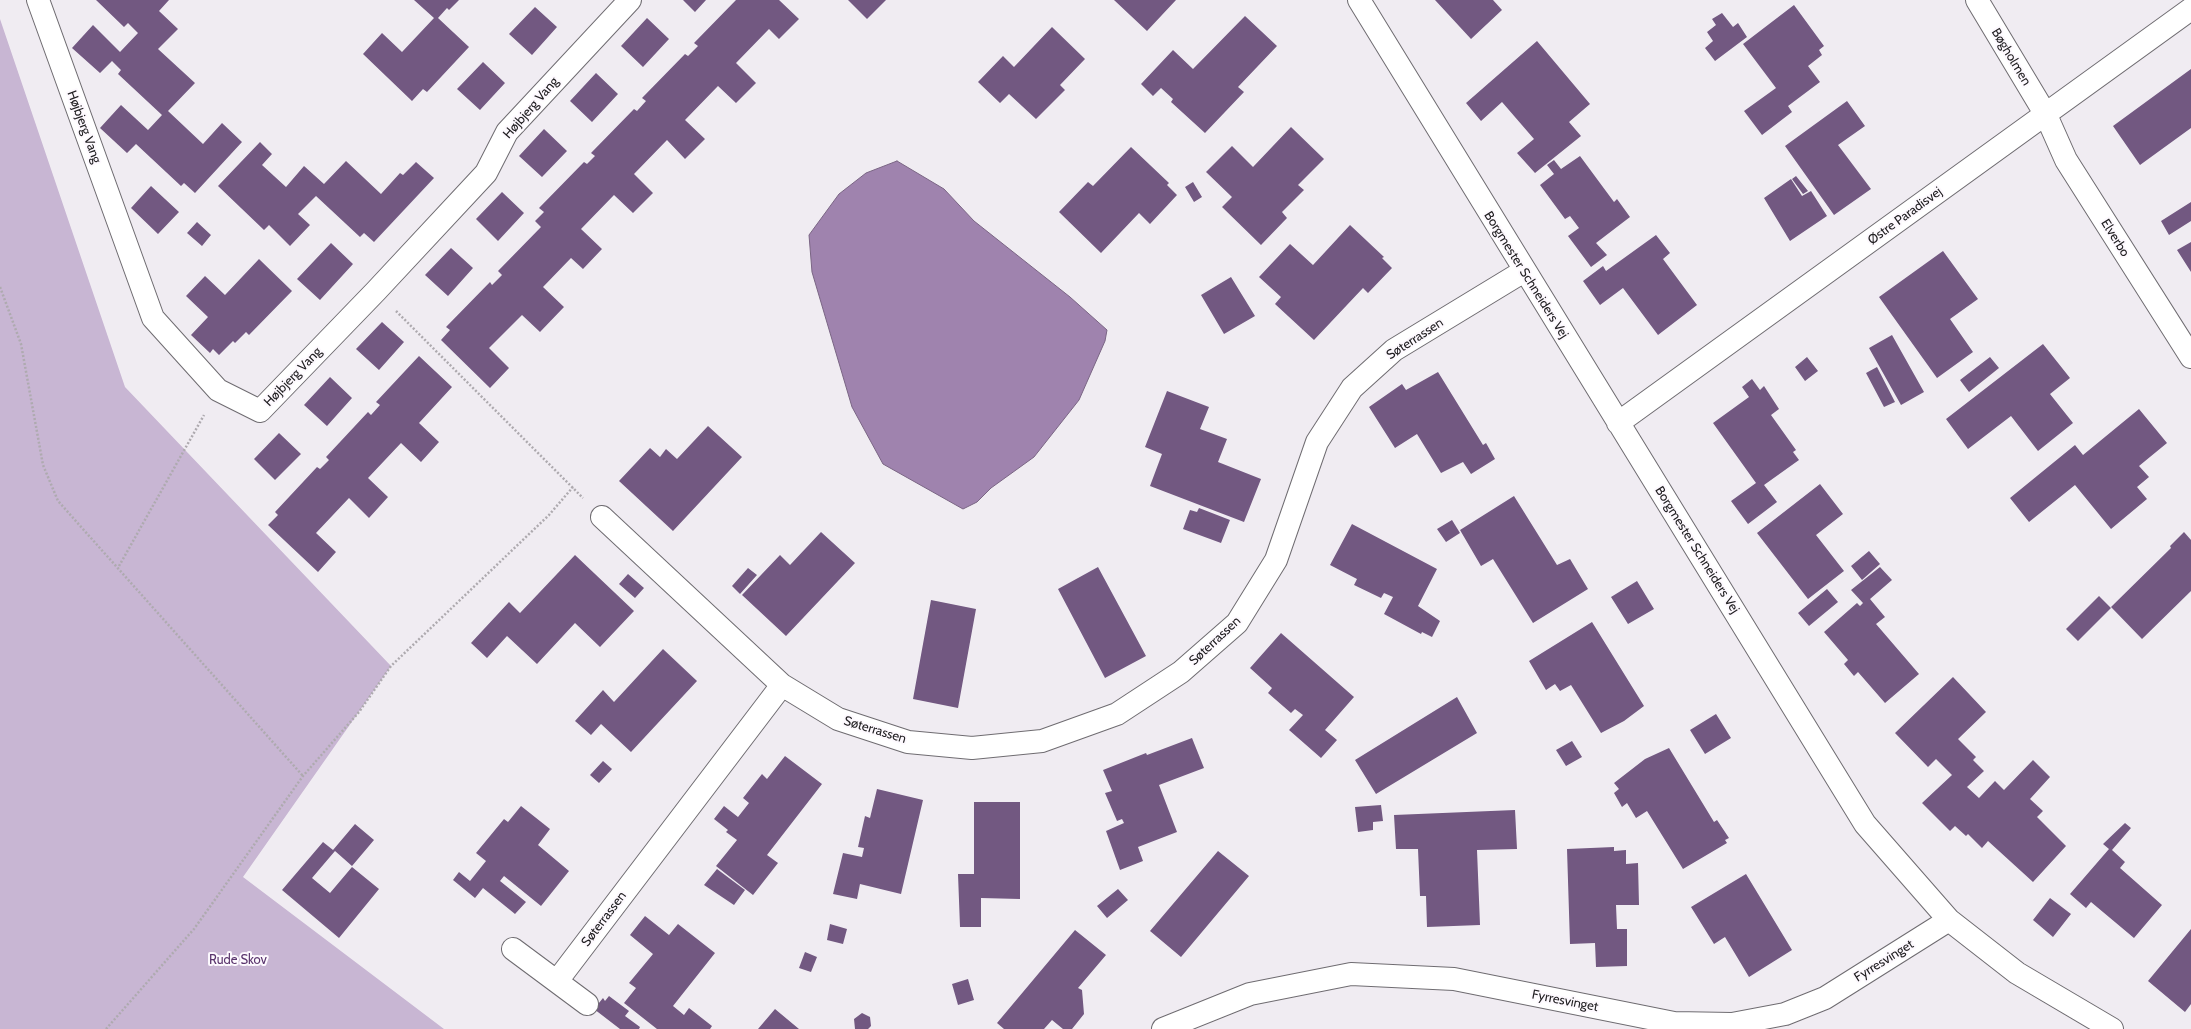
<!DOCTYPE html>
<html>
<head>
<meta charset="utf-8">
<style>
	body { margin:0 }
	canvas { display:block; background:#f0ecf2 }
</style>
</head>
<body>
<canvas width="2191" height="1029"></canvas>
<script>
const c = document.querySelector('canvas').getContext('2d');
c.lineJoin = 'round';
function paint(path, color) {
  c.fillStyle = color;
  c.fill(path, 'evenodd');
}
function shape(rows) {
  const path = new Path2D();
  for (const r of rows) {
    path.moveTo(r[0], r[1]);
    for (let i = 2; i < r.length; i += 2) path.lineTo(r[i], r[i + 1]);
  }
  return path;
}
function trace(path, color, width, dash) {
  c.strokeStyle = color;
  c.lineWidth = width;
  c.lineCap = dash ? 'butt' : 'round';
  c.setLineDash(dash || []);
  c.stroke(path);
}
function drawText(font, color, halo, rows, align = 'center') {
  c.font = font + ' Cabin,sans-serif';
  c.lineWidth = 4;
  c.setLineDash([]);
  c.textBaseline = 'middle';
  c.strokeStyle = halo;
  c.fillStyle = color;
  for (const [text, x, y, turn = 0] of rows) {
    c.save();
    c.translate(x, y);
    c.rotate((+turn || 0) * Math.PI / 180);
    c.textAlign = isNaN(turn) ? turn : align;
    if (halo) c.strokeText(text, 0, 0);
    c.fillText(text, 0, 0);
    c.restore();
  }
}
paint(shape([
	[0,19,125,387,391,666,243,877,444,1029,0,1029]
]), '#c8b6d3');
const water = shape([
	[897,161,944,189,974,221,1070,297,1107,330,1105,341,1079,400,1034,457,991,488,977,502,963,509,883,464,852,407,812,272,809,235,839,194,866,173,897,161]
]);
paint(water, '#9f83ae');
trace(water, '#7a6584', 1);
paint(shape([
	[96,0,169,0,159,11,178,29,158,49,195,83,168,111,203,144,222,123,242,142,195,193,184,183,181,186,136,144,127,153,100,128,121,105,148,130,162,115,118,74,121,70,112,61,100,73,72,48,93,25,120,52,138,33,128,23,124,27],
	[414,0,459,0,449,10,447,8,438,18,469,47,427,92,423,89,412,101,363,54,382,33,402,52,434,18],
	[683,0,706,0,695,12],
	[736,0,779,0,799,19,779,39,769,29,736,63,756,83,736,103,718,86,685,120,705,139,685,159,667,140,634,174,653,193,633,213,614,195,581,229,602,249,583,269,571,258,543,287,564,307,540,332,522,315,489,348,509,368,490,388,441,340,450,330,446,327,490,282,492,285,502,275,498,271,541,227,535,221,544,212,539,208,584,162,587,164,595,156,591,153,634,109,637,111,646,101,642,98,685,54,688,56,698,46,694,43],
	[848,0,886,0,867,19],
	[1114,0,1176,0,1147,31],
	[1435,0,1493,0,1502,10,1471,39],
	[1794,5,1824,46,1819,50,1822,55,1808,66,1820,82,1788,106,1792,112,1762,135,1744,111,1776,88,1743,44],
	[535,7,557,27,532,55,509,34],
	[1722,13,1733,27,1738,23,1747,37,1715,61,1705,48,1713,41,1707,32,1716,25,1712,19],
	[1245,16,1277,46,1238,87,1244,92,1205,133,1171,102,1173,99,1161,88,1153,96,1141,84,1173,50,1193,69],
	[647,18,669,39,643,67,621,46],
	[1052,27,1085,59,1060,85,1065,90,1036,119,1009,94,1000,103,978,82,1003,56,1014,67],
	[1537,41,1590,104,1569,122,1581,136,1535,173,1517,153,1534,139,1502,102,1481,121,1466,103],
	[483,62,505,83,480,110,457,89],
	[2191,69,2191,128,2140,165,2113,126],
	[596,73,618,94,592,122,570,101],
	[1847,101,1865,126,1838,145,1871,189,1834,215,1785,146],
	[1291,127,1324,159,1298,185,1304,190,1282,212,1287,218,1261,245,1222,207,1232,197,1206,172,1232,146,1253,167],
	[544,129,567,151,542,177,519,156],
	[260,142,272,154,262,165,286,187,304,166,324,184,346,161,381,194,400,173,403,175,416,162,434,178,374,242,364,233,360,237,316,196,298,214,310,225,290,246,269,225,264,230,218,186],
	[1131,147,1169,183,1167,185,1177,195,1150,224,1139,213,1101,253,1059,212,1088,182,1093,186],
	[1580,156,1614,202,1617,199,1630,217,1596,243,1607,255,1591,267,1568,236,1579,228,1570,216,1565,219,1540,185,1554,174,1547,165,1554,160,1561,169],
	[1796,176,1808,191,1803,194,1792,179],
	[1791,179,1802,196,1811,191,1827,216,1790,241,1764,198],
	[1193,182,1202,197,1194,202,1185,187],
	[151,186,179,212,158,234,131,208],
	[502,192,524,213,498,241,476,219],
	[2191,202,2191,221,2169,235,2161,221],
	[197,222,211,235,202,246,187,233],
	[1350,225,1384,257,1382,258,1392,268,1368,293,1363,288,1314,340,1275,304,1281,297,1259,277,1290,244,1313,265],
	[1656,235,1670,253,1663,259,1697,305,1658,335,1623,288,1600,305,1583,281,1603,266,1606,271],
	[2191,242,2191,272,2177,250],
	[331,243,353,264,320,300,297,279],
	[451,248,473,268,448,296,425,275],
	[1943,251,1978,299,1950,319,1973,352,1937,378,1879,297],
	[259,259,292,291,249,335,246,332,235,343,233,341,219,355,213,349,210,353,191,335,208,317,186,296,205,276,225,295],
	[1231,277,1255,316,1224,334,1201,295],
	[382,322,404,342,379,370,356,349],
	[1892,335,1924,392,1901,405,1869,348],
	[2043,344,2070,378,2050,394,2073,423,2038,451,2011,416,1968,449,1946,419],
	[419,356,452,387,419,423,439,442,421,462,401,443,368,478,388,497,369,518,349,498,316,533,336,552,318,572,268,525,278,515,275,512,317,467,320,469,329,460,326,457,368,412,371,415,380,405,376,402],
	[1807,357,1818,371,1805,381,1795,367],
	[1990,357,1999,368,1969,392,1960,380],
	[1877,367,1895,402,1884,407,1866,373],
	[1438,372,1483,445,1486,443,1495,459,1471,474,1463,462,1441,473,1417,434,1395,448,1369,407,1402,384,1406,390],
	[330,377,352,398,327,426,304,405],
	[1752,379,1760,390,1764,386,1779,409,1771,415,1796,450,1793,452,1799,460,1764,485,1777,502,1748,524,1731,501,1756,483,1713,423,1749,397,1742,387],
	[1167,391,1209,407,1200,429,1227,439,1218,462,1261,479,1244,522,1150,486,1162,454,1145,447],
	[2139,409,2167,443,2139,466,2149,477,2137,487,2147,499,2111,529,2075,485,2029,522,2010,498,2075,445,2083,455],
	[708,426,742,457,673,531,619,481,650,448,660,457,666,449,677,459],
	[279,433,301,454,275,480,254,459],
	[1820,484,1843,514,1816,535,1844,571,1808,599,1757,533],
	[1514,496,1557,565,1570,559,1588,589,1533,623,1493,559,1481,566,1460,530],
	[1199,508,1230,520,1221,543,1183,529,1190,510,1197,512],
	[1452,520,1460,533,1446,542,1437,529],
	[1352,524,1437,569,1418,606,1440,621,1432,637,1422,632,1421,634,1384,614,1393,597,1384,593,1381,598,1354,585,1357,579,1330,565],
	[821,532,855,563,786,636,742,595,780,555,790,565],
	[2184,532,2191,540,2191,591,2142,639,2111,607,2171,548,2170,546],
	[1869,551,1880,564,1862,580,1851,566],
	[575,555,634,611,600,647,575,623,537,664,507,636,487,658,471,643,509,602,520,613],
	[1098,567,1146,656,1105,678,1058,589],
	[1880,567,1892,580,1870,599,1885,617,1876,624,1919,674,1885,703,1858,672,1854,676,1844,664,1848,660,1824,632,1857,603,1860,606,1863,603,1851,590],
	[748,568,757,575,740,594,732,586],
	[628,574,644,588,635,598,619,584],
	[1637,581,1654,609,1628,624,1611,597],
	[1827,589,1838,602,1809,626,1798,613],
	[2099,596,2111,608,2078,641,2066,629],
	[931,600,976,609,958,708,913,699],
	[1592,622,1644,706,1624,721,1601,733,1571,685,1560,691,1555,684,1546,690,1529,661],
	[1281,633,1354,697,1325,730,1337,740,1321,758,1289,730,1303,715,1295,709,1291,713,1268,693,1272,688,1250,668],
	[663,649,697,681,631,752,601,724,591,735,575,721,603,690,614,702],
	[1953,677,1986,712,1958,739,1976,757,1973,760,1984,771,1967,787,1979,798,1995,781,2004,790,2033,760,2050,777,2030,799,2043,811,2037,817,2066,846,2033,882,1988,841,1982,848,1968,834,1966,836,1955,826,1950,831,1922,803,1952,775,1936,759,1928,767,1895,733],
	[1457,697,1477,733,1376,794,1355,760],
	[1716,714,1731,738,1705,754,1690,730],
	[1192,738,1204,768,1159,785,1177,832,1138,847,1143,861,1120,870,1106,831,1124,823,1122,819,1117,821,1105,793,1112,791,1103,770,1146,753,1147,755],
	[1572,741,1582,757,1566,766,1556,750],
	[1669,748,1714,822,1717,820,1729,838,1725,840,1727,843,1683,869,1647,811,1636,818,1627,803,1622,807,1614,793,1619,789,1614,783,1645,759],
	[785,756,822,784,767,855,778,863,753,895,716,866,737,840,726,832,728,830,714,819,724,806,738,817,749,803,743,798,762,774,767,779],
	[603,761,612,769,599,783,590,775],
	[877,789,923,800,901,894,860,884,857,899,833,894,843,853,862,857,864,848,858,847,865,816,870,818],
	[974,802,1020,802,1020,899,981,898,981,927,960,927,958,874,974,874],
	[1381,805,1383,821,1373,822,1373,830,1358,832,1355,807],
	[521,806,550,829,538,845,569,871,541,906,504,876,500,881,526,902,515,914,483,888,475,898,453,880,459,872,470,881,486,861,476,853,504,819,508,822],
	[1515,810,1517,849,1477,850,1480,925,1427,927,1426,896,1420,896,1418,849,1396,849,1394,815],
	[2125,823,2131,828,2112,850,2125,862,2120,868,2162,905,2134,938,2091,902,2086,908,2070,894,2109,849,2103,844],
	[355,824,374,840,352,866,335,851,312,878,330,893,352,867,379,889,339,938,282,890,323,842,333,850],
	[1614,847,1614,851,1626,850,1626,864,1638,863,1639,905,1616,905,1617,929,1627,929,1627,966,1596,967,1595,943,1570,944,1567,849],
	[1218,851,1249,876,1181,957,1150,931],
	[717,869,745,890,734,905,704,885],
	[1746,874,1792,950,1749,977,1725,937,1714,944,1691,907],
	[1118,889,1128,900,1107,918,1097,906],
	[2050,898,2071,914,2053,937,2033,920],
	[645,916,669,935,678,924,715,953,673,1006,684,1015,689,1008,712,1026,710,1029,657,1029,624,1003,636,988,629,983,653,954,630,935],
	[830,924,847,929,843,944,827,940],
	[2191,929,2191,1004,2185,1012,2148,981],
	[1075,930,1106,955,1078,988,1082,990,1084,1014,1072,1029,1063,1029,1052,1020,1044,1029,1004,1029,997,1023],
	[805,952,817,957,811,972,799,968],
	[968,979,974,1000,958,1005,952,984],
	[609,996,629,1011,625,1016,640,1027,639,1029,620,1029,594,1009,603,998,605,1001],
	[775,1009,799,1029,758,1029],
	[862,1013,870,1017,871,1026,868,1029,855,1029,854,1019]
]), '#725881');
const minor = shape([
	[38,0,153,318,218,390,260,411,376,291,486,173,507,132,630,0],
	[1359,0,1865,824,1949,920,2017,973,2112,1029],
	[1977,0,2046,115,2066,160,2191,357],
	[1618,423,2191,9],
	[602,517,782,685,838,719,908,742,972,748,1042,741,1117,714,1181,672,1237,623,1276,560,1317,442,1352,388,1394,350,1524,271],
	[513,949,587,1004],
	[557,981,782,685],
	[1163,1029,1250,994,1351,974,1454,979,1674,1023,1732,1024,1785,1014,1825,998,1949,920]
]);
trace(minor, '#6f6c71', 24);
trace(shape([
	[0,287,21,344,43,465,58,501,303,776],
	[396,311,583,498],
	[119,566,204,415],
	[106,1029,194,929,303,776,359,712,391,666,549,515,573,487]
]), '#aeaaaf', 2.5, [2, 2]);
trace(minor, '#fff', 22);
drawText('13px', '#222023', '#fdf9fe', [
	["Bøgholmen",2011,57,59],
	["Højbjerg Vang",531,108,-49],
	["Højbjerg Vang",84,127,70],
	["Østre Paradisvej",1905,216,-36],
	["Elverbo",2115,238,58],
	["Borgmester Schneiders Vej",1526,275,58],
	["Søterrassen",1415,339,-33],
	["Højbjerg Vang",293,377,-46],
	["Borgmester Schneiders Vej",1697,550,58],
	["Søterrassen",1215,641,-43],
	["Søterrassen",875,730,17],
	["Søterrassen",604,919,-53],
	["Fyrresvinget",1884,961,-32],
	["Fyrresvinget",1565,1001,11]
]);
drawText('13px', '#5a356d', '#fdf9fe', [
	["Rude Skov",238,960]
]);
</script>
</body>
</html>
